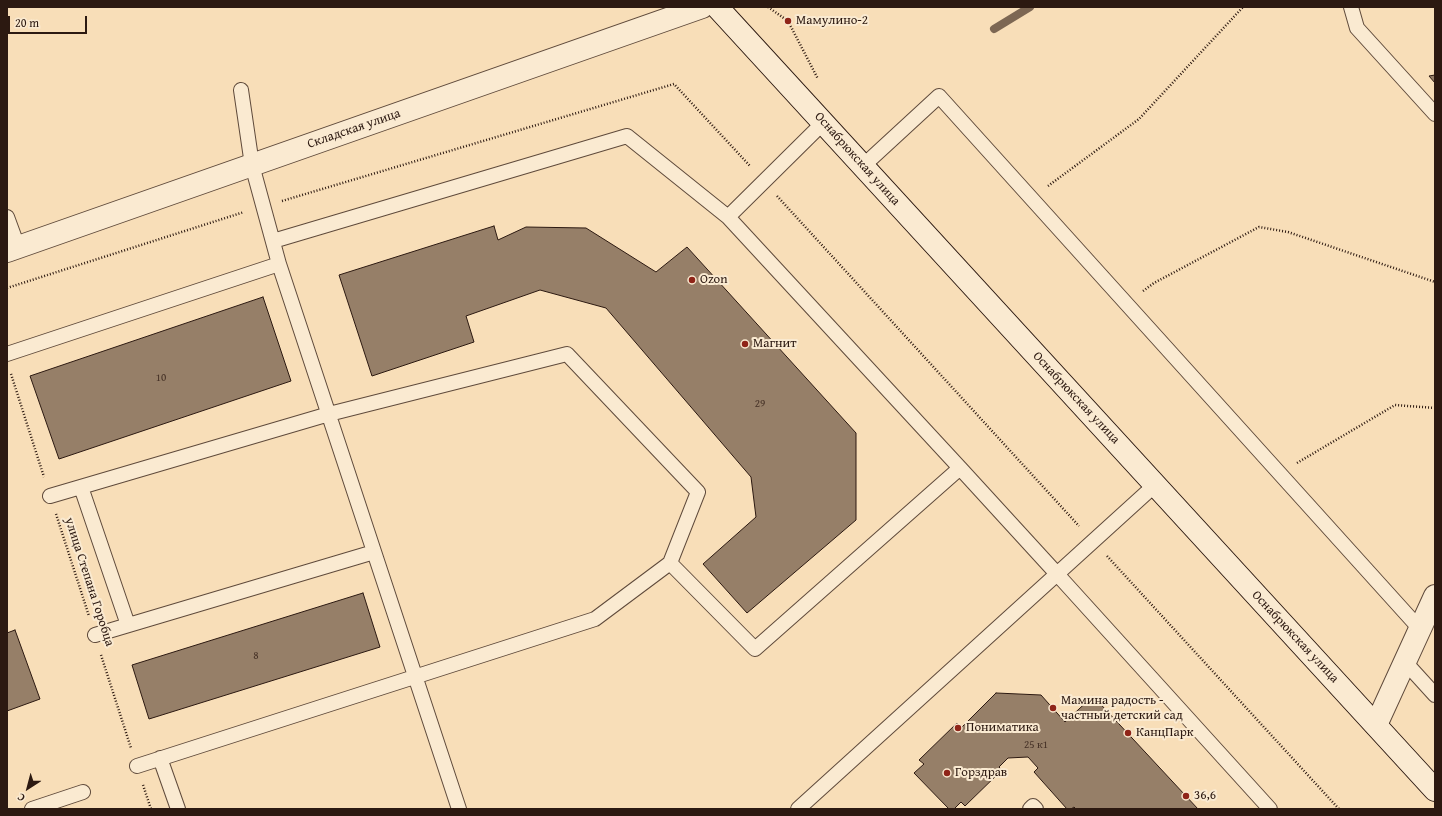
<!DOCTYPE html>
<html>
<head>
<meta charset="utf-8">
<style>
	body { margin:0 }
	#map { position:relative; width:1442px; height:816px; overflow:hidden; background:#f8deb8; font-family:"Gentium Book Plus",serif }
	canvas { display:block }
	.frame { position:absolute; inset:0; border:8px solid #2c1911; pointer-events:none }
	.north { position:absolute; left:8px; top:768px; width:40px; height:40px; -webkit-text-stroke:3px #faead1; paint-order:stroke; rotate:216deg; font-size:11px; font-weight:700; line-height:16px; text-align:center; color:#2c1911 }
	.north::after { content:''; display:block; margin:auto; width:14px; height:18px; background:#2c1911; clip-path:polygon(50% 0,100% 100%,50% 72%,0 100%) }
	.scale { position:absolute; left:8px; top:16px; width:79px; height:18px; box-sizing:border-box; border:2px solid #2c1911; border-top:0; padding-left:5px; font-size:12px; line-height:14px; white-space:nowrap; color:#2c1911; -webkit-text-stroke:3px #faead1; paint-order:stroke }
</style>
</head>
<body>
<div id="map">
<canvas width="1442" height="816"></canvas>
<div class="frame"></div>
<div class="north">С</div>
<div class="scale">20 m</div>
</div>
<script>
const c = document.querySelector('canvas').getContext('2d');
c.lineJoin = 'round';
function shape(rows) {
  const path = new Path2D();
  for (const r of rows) {
    path.moveTo(r[0], r[1]);
    for (let i = 2; i < r.length; i += 2) path.lineTo(r[i], r[i + 1]);
  }
  return path;
}
function trace(path, color, width, dash) {
  c.strokeStyle = color;
  c.lineWidth = width;
  c.lineCap = dash ? 'butt' : 'round';
  c.setLineDash(dash || []);
  c.stroke(path);
}
function paint(path, color) {
  c.fillStyle = color;
  c.fill(path, 'evenodd');
}
function drawText(font, color, halo, rows, align = 'center') {
  c.font = font + ' "Gentium Book Plus",serif';
  c.lineWidth = 4;
  c.setLineDash([]);
  c.textBaseline = 'middle';
  c.strokeStyle = halo;
  c.fillStyle = color;
  for (const [text, x, y, turn = 0] of rows) {
    c.save();
    c.translate(x, y);
    c.rotate((+turn || 0) * Math.PI / 180);
    c.textAlign = isNaN(turn) ? turn : align;
    if (halo) c.strokeText(text, 0, 0);
    c.fillText(text, 0, 0);
    c.restore();
  }
}
trace(shape([
	[994,29,1030,7]
]), '#7d6753', 8);
const building = shape([
	[1435,75,1435,83,1429,76,1435,75],
	[494,226,498,240,526,227,586,228,656,272,687,247,856,433,856,520,747,613,703,564,756,517,751,477,606,308,540,290,466,316,474,342,372,376,339,275,494,226],
	[263,297,291,381,59,459,30,376,263,297],
	[363,593,380,647,149,719,132,665,363,593],
	[15,630,40,699,7,711,7,633,15,630],
	[996,693,1041,695,1065,722,1093,696,1198,809,1076,809,1074,807,1071,809,1067,809,1034,772,1038,768,1028,757,1008,758,999,767,1002,770,965,806,961,802,954,809,949,809,914,773,924,764,919,760,957,723,961,728,996,693]
]);
paint(building, '#967f68');
trace(building, '#2c1911', 1);
const lane = shape([
	[1351,7,1357,28,1435,114],
	[241,90,252,165,279,264,459,809],
	[863,166,939,96,1420,629],
	[7,217,18,247],
	[273,241,627,136,728,217],
	[7,354,279,264],
	[960,468,1057,574,1155,485],
	[81,487,128,625],
	[50,496,329,414,567,354,698,492,670,563],
	[95,635,374,552],
	[1405,662,1435,695],
	[160,758,178,809],
	[137,766,595,619,670,563,755,649,960,468,728,217,824,122],
	[32,809,83,792],
	[798,809,1057,574,1270,809],
	[1030,809,1033,806,1036,809]
]);
const street = shape([
	[7,251,702,7],
	[1376,725,1435,596]
]);
const secondary = shape([
	[717,7,1435,790]
]);
trace(lane, '#5f4a3b', 16);
trace(street, '#5f4a3b', 24);
trace(secondary, '#2c1911', 24);
trace(shape([
	[768,7,788,21,818,79],
	[1048,186,1139,119,1243,7],
	[777,196,1079,526],
	[282,201,674,84,750,166],
	[7,288,244,212],
	[1143,291,1154,283,1259,227,1288,232,1435,282],
	[11,374,44,477],
	[1297,463,1395,405,1435,408],
	[56,514,89,616],
	[1107,556,1339,809],
	[101,655,131,748],
	[143,785,151,809]
]), '#2c1911', 2.5, [1, 2]);
trace(lane, '#faead1', 14);
trace(street, '#faead1', 22);
trace(secondary, '#faead1', 22);
for (const [x, y, r, color] of [
	[788,21,4,"#8f2418"],
	[692,280,4,"#8f2418"],
	[745,344,4,"#8f2418"],
	[1053,708,4,"#8f2418"],
	[958,728,4,"#8f2418"],
	[1128,733,4,"#8f2418"],
	[947,773,4,"#8f2418"],
	[1186,796,4,"#8f2418"]
]) {
  const dot = new Path2D();
  dot.arc(x, y, r, 0, 2 * Math.PI);
  c.fillStyle = color;
  c.fill(dot);
  trace(dot, '#faead1', 1.5);
}
drawText('11px', '#463227', null, [
	["10",161,378],
	["29",760,404],
	["8",256,656],
	["25 к1",1036,745]
]);
drawText('13px', '#2c1911', '#faead1', [
	["Мамулино-2",796,21],
	["Ozon",700,280],
	["Магнит",753,344],
	["Мамина радость -",1061,701],
	["частный детский сад",1061,716],
	["Пониматика",966,728],
	["КанцПарк",1136,733],
	["Горздрав",955,773],
	["36,6",1194,796]
], 'left');
drawText('13px', '#2c1911', '#faead1', [
	["Складская улица",354,129,-19],
	["Оснабрюкская улица",857,159,48],
	["Оснабрюкская улица",1076,398,47],
	["улица Степана Горобца",89,582,72],
	["Оснабрюкская улица",1295,637,47]
]);
</script>
</body>
</html>
